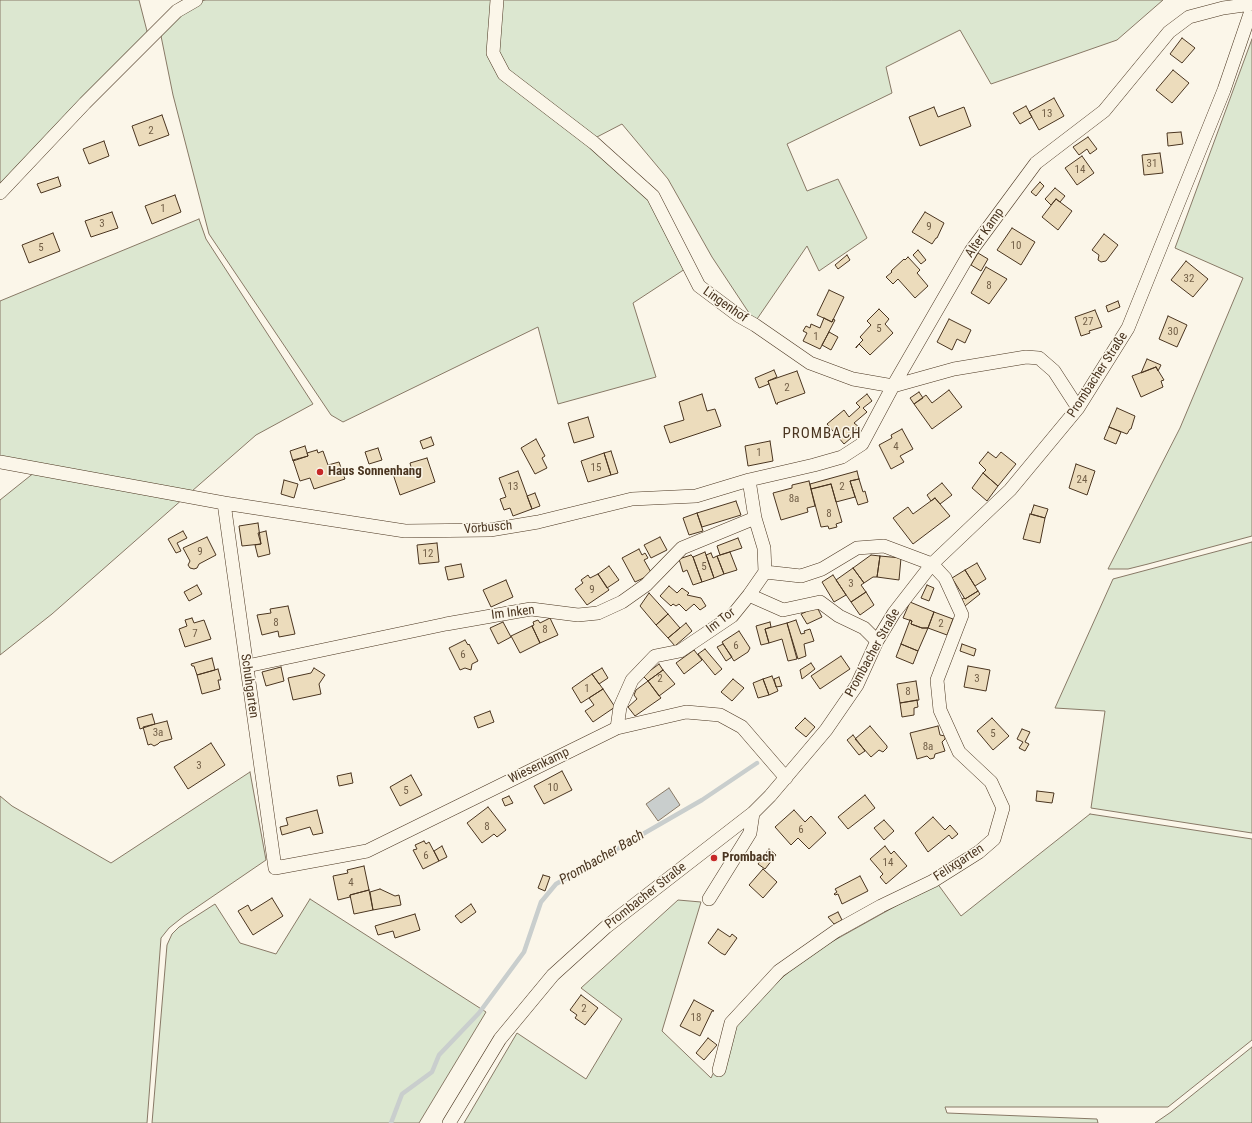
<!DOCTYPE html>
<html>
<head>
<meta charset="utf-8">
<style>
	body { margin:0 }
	canvas { display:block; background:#fbf6e9 }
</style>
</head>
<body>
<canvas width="1252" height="1123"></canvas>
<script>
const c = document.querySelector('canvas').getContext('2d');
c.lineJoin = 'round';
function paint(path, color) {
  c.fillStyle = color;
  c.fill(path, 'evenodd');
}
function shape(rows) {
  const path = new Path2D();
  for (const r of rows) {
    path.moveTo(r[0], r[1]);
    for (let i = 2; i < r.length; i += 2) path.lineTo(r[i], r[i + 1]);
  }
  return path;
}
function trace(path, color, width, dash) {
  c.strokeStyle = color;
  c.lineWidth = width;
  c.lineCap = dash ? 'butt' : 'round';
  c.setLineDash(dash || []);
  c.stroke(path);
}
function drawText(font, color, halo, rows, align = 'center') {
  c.font = font + ' "Roboto Condensed",sans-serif';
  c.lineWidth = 3;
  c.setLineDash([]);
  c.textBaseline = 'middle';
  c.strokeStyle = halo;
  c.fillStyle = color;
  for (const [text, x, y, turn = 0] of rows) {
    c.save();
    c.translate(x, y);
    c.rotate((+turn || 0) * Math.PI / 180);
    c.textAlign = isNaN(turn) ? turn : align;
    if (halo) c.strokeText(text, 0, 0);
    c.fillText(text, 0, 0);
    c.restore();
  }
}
const green = shape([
	[0,0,139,0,148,35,0,194,0,0],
	[205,0,494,0,491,55,651,199,685,269,633,303,656,377,558,404,538,327,343,422,331,415,209,234,173,95,161,36,193,4,205,0],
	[501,0,1163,0,1117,40,991,84,960,30,886,67,892,93,787,144,807,191,838,179,867,238,819,271,807,246,755,322,712,257,668,179,622,124,595,138,507,73,497,51,501,0],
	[1252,39,1252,536,1148,564,1128,569,1108,569,1180,428,1243,278,1175,248,1252,39],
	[199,219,206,239,313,404,256,435,192,491,0,457,0,301,199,219],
	[35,472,184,498,52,614,0,655,0,500,35,472],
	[1252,542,1252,833,1091,808,1105,711,1055,708,1113,579,1252,542],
	[250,772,266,860,184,916,169,928,161,938,147,1123,0,1123,0,796,12,806,111,863,250,772],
	[1090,814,1252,839,1252,1040,1168,1107,945,1107,947,1113,1097,1119,1098,1123,464,1123,517,1033,586,1079,622,1019,581,988,678,900,701,902,662,1031,711,1078,738,1021,784,976,808,955,937,883,961,916,1090,814],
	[310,899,486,1012,419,1123,152,1123,167,945,172,934,179,927,215,904,240,943,276,954,310,899],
	[1252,1047,1252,1123,1155,1123,1171,1112,1252,1047]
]);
paint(green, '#dce7d0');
trace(green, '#887966', 1);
const water = shape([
	[669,788,680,805,658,821,646,804,669,788]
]);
paint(water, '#c9cecd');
trace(water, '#887966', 1);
trace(shape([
	[391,1123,402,1094,432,1072,439,1055,479,1013,524,952,541,902,556,884,702,800,757,763]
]), '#c9cecd', 4.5);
const building = shape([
	[1182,38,1195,48,1182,63,1170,54,1182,38],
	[1173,70,1189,83,1172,103,1156,90,1173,70],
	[1054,98,1064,116,1039,130,1029,112,1054,98],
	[1026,106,1032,117,1020,124,1013,113,1026,106],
	[934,107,938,117,964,107,971,126,920,146,909,117,934,107],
	[162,115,169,135,139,146,132,126,162,115],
	[1181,132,1183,144,1168,146,1167,133,1181,132],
	[1088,137,1097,149,1090,154,1087,149,1079,155,1073,147,1088,137],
	[104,141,109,156,89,164,83,149,104,141],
	[1160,153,1163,173,1144,175,1142,155,1160,153],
	[1082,156,1094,173,1077,185,1065,168,1082,156],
	[58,177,61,186,41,193,37,184,58,177],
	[1040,182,1044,186,1036,196,1031,192,1040,182],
	[1055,188,1065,196,1060,202,1056,199,1051,205,1045,199,1055,188],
	[175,195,181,212,152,224,145,206,175,195],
	[1056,199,1072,211,1058,230,1042,217,1056,199],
	[112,212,118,228,91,237,85,221,112,212],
	[925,212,944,223,937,238,936,238,932,244,912,232,925,212],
	[1012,228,1035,242,1021,265,997,250,1012,228],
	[53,233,60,251,29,263,22,245,53,233],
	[1104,234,1118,245,1106,261,1101,262,1098,260,1099,255,1092,250,1104,234],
	[918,250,926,260,921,264,913,255,918,250],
	[978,253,988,259,981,271,971,265,978,253],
	[847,255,850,260,838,269,835,265,847,255],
	[908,257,920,270,917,273,928,286,915,298,898,279,893,284,886,277,892,272,891,271,904,259,905,260,908,257],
	[1186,261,1208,279,1193,297,1171,280,1186,261],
	[986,267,1007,279,989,304,971,293,986,267],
	[829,290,844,297,832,322,817,315,829,290],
	[1118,301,1120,307,1108,312,1106,306,1118,301],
	[879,309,889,319,885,324,893,333,870,355,859,344,856,348,856,347,863,340,860,337,871,325,867,321,879,309],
	[1095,310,1102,327,1089,331,1090,333,1081,336,1075,317,1095,310],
	[1168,316,1187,325,1177,347,1159,339,1168,316],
	[824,318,832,322,833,319,835,320,820,349,803,341,807,333,803,331,806,326,810,328,811,324,820,328,824,318],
	[949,319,971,330,965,343,957,339,952,350,937,342,949,319],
	[829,332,838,337,831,350,822,345,829,332],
	[1147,359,1161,365,1158,371,1156,367,1141,373,1147,359],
	[1156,367,1164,380,1161,381,1163,387,1141,397,1132,376,1156,367],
	[774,370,777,377,768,381,769,384,759,388,755,378,774,370],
	[797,371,805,393,777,403,778,404,776,404,768,381,797,371],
	[949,390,962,407,932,429,914,404,926,395,932,403,949,390],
	[919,392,923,398,914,404,910,398,919,392],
	[702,394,707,411,715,409,721,426,670,443,664,426,684,420,679,402,702,394],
	[867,394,872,401,863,408,867,412,854,423,859,427,849,436,851,438,844,444,827,424,844,410,849,417,860,407,856,403,867,394],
	[1117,408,1135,416,1131,429,1130,429,1127,434,1109,427,1117,408],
	[588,417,594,437,574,443,568,423,588,417],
	[1109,427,1121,432,1116,444,1104,439,1109,427],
	[902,429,913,449,900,456,904,462,891,469,879,445,892,438,891,435,902,429],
	[431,437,434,445,423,449,420,441,431,437],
	[536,439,545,456,542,458,547,468,535,474,521,448,536,439],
	[770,441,773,461,748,466,745,446,770,441],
	[305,446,308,456,293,461,290,451,305,446],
	[378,448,382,460,369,464,365,452,378,448],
	[317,450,318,453,323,451,328,465,339,462,345,479,314,489,310,478,300,481,293,460,308,456,307,453,317,450],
	[611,451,618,473,611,475,604,453,611,451],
	[988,452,996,458,1001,452,1016,464,998,486,983,473,986,470,979,463,988,452],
	[604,453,611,475,588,482,581,461,604,453],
	[427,458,435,482,400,495,393,474,411,467,410,463,427,458],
	[1076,464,1095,471,1087,495,1069,488,1076,464],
	[518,471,532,509,513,516,510,508,504,510,500,499,506,497,499,478,518,471],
	[857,471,859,479,850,481,855,497,836,502,831,484,811,489,810,484,857,471],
	[983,473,998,486,987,501,972,488,983,473],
	[859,479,863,492,865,491,868,502,858,505,850,481,859,479],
	[284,480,298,484,294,498,281,494,284,480],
	[809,481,815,506,807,508,808,512,781,520,773,493,792,488,792,485,809,481],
	[942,483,952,495,940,504,935,498,931,501,927,495,942,483],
	[831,484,842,522,836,524,837,527,829,529,828,526,821,527,811,489,831,484],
	[535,493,540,506,532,509,527,496,535,493],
	[935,498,950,516,913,544,893,518,908,507,913,514,935,498],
	[736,501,741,515,702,527,697,513,736,501],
	[1034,505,1048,509,1045,518,1031,514,1034,505],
	[697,513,703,531,689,535,683,518,697,513],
	[1030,514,1045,518,1040,543,1023,539,1030,514],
	[258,523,261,544,242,546,239,526,258,523],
	[183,531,187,538,177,543,181,551,176,553,168,539,183,531],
	[266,531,270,554,258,557,255,545,261,544,258,533,266,531],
	[207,537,216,555,199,564,197,568,194,569,190,568,188,565,190,561,183,548,207,537],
	[660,537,667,550,651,558,644,545,660,537],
	[738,538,742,548,720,555,717,546,738,538],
	[437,543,439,562,419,564,417,545,437,543],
	[639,549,642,555,645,553,648,558,644,560,652,574,635,582,622,558,639,549],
	[705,552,714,578,702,582,693,557,705,552],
	[730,552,737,570,724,574,717,556,730,552],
	[711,553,713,558,717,556,724,574,714,578,706,555,711,553],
	[691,555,693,557,702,582,693,585,687,570,683,572,679,559,691,555],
	[871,555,880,556,877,577,873,577,864,583,853,568,871,555],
	[880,556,901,558,899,580,877,577,880,556],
	[977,563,986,579,975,586,965,570,977,563],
	[461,564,464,577,448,580,445,567,461,564],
	[609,566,619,580,607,588,598,574,609,566],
	[853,568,864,583,861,585,866,592,851,602,836,580,853,568],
	[965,570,978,591,965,599,952,578,965,570],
	[598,574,609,590,587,605,575,589,583,583,581,580,588,575,590,578,598,574],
	[833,575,846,595,834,602,822,582,833,575],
	[506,580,513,597,491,607,483,590,506,580],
	[197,585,202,594,189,601,184,592,197,585],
	[927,585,934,588,929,601,921,598,927,585],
	[669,586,677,593,682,588,689,593,687,595,701,598,706,606,700,610,694,604,686,611,679,604,676,606,673,604,671,606,660,596,669,586],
	[978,591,980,594,965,606,962,599,964,598,965,599,978,591],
	[866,592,874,605,860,615,851,602,866,592],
	[649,593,668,614,656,625,640,606,649,593],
	[910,602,934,612,928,628,922,628,911,624,912,621,903,618,910,602],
	[288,606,295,634,279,637,278,631,262,635,257,615,271,613,270,609,288,606],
	[817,607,822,617,807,624,801,614,817,607],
	[934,612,953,619,947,635,928,628,934,612],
	[668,614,680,628,668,638,656,625,668,614],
	[192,618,194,623,204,620,211,639,185,647,179,629,187,626,185,620,192,618],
	[550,618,558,635,540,643,532,626,534,625,533,622,538,620,540,623,550,618],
	[796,620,801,634,805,633,804,631,810,629,814,641,804,644,806,656,798,659,787,623,796,620],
	[910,620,912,621,911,624,922,628,928,628,918,651,901,644,910,620],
	[503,622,511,637,498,644,490,628,503,622],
	[770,622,771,627,765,629,769,643,761,645,756,626,770,622],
	[686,623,692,631,675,646,668,638,686,623],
	[787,623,797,659,788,661,782,639,769,643,765,629,787,623],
	[532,626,540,643,520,653,511,636,532,626],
	[739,631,750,648,748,652,734,661,722,642,739,631],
	[465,640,468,645,469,644,478,661,472,664,471,670,465,668,460,670,449,648,465,640],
	[723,644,732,657,726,661,717,647,723,644],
	[901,644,918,651,913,664,896,657,901,644],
	[962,644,976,649,974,656,960,651,962,644],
	[705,649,722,669,715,675,698,654,705,649],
	[694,650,702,660,684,674,676,663,694,650],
	[841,656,850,669,820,689,811,676,841,656],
	[212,658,215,670,197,675,194,666,192,666,191,664,212,658],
	[811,663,815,669,802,679,800,670,811,663],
	[659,664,663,670,648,681,643,676,659,664],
	[968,666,990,670,986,691,964,687,968,666],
	[281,667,284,681,266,686,262,672,281,667],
	[314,668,325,675,319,684,321,694,293,700,288,678,311,673,314,668],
	[602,668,608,678,599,684,592,674,602,668],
	[218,669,221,680,218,680,220,689,202,694,197,675,218,669],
	[663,670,675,684,659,696,648,681,663,670],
	[592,674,603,689,581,703,572,688,592,674],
	[772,676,778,691,769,695,763,679,772,676],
	[779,677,782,686,776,687,774,679,779,677],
	[733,679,744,688,732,701,721,692,733,679],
	[763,679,769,695,758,698,753,683,763,679],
	[648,681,661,698,635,716,628,707,637,699,634,695,636,690,648,681],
	[916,681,919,700,900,703,897,684,916,681],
	[603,689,615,707,593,722,585,711,594,705,589,698,603,689],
	[917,700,918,707,914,708,914,715,902,717,900,703,917,700],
	[490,711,494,722,478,728,474,717,490,711],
	[152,714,155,724,140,729,137,718,152,714],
	[805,718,815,727,806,737,795,728,805,718],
	[992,718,1009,736,993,750,977,731,992,718],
	[167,721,172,739,160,742,158,744,154,746,151,744,148,745,143,727,167,721],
	[870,726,887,746,887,748,883,752,879,750,871,757,855,739,870,726],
	[938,726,940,735,945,736,945,739,942,742,945,751,935,754,934,758,930,759,927,756,917,759,910,733,938,726],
	[1022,729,1030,732,1025,742,1029,744,1025,751,1019,748,1023,742,1017,739,1022,729],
	[853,735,865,751,859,755,847,740,853,735],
	[211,743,225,765,188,789,174,767,211,743],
	[562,771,572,790,544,804,534,786,562,771],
	[351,773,353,783,339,786,337,776,351,773],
	[411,775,422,795,400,806,390,787,411,775],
	[1037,791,1054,793,1052,803,1036,801,1037,791],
	[865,795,875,808,848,829,838,817,865,795],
	[509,796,513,803,505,806,502,799,509,796],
	[488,807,506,830,497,837,494,834,482,843,467,823,488,807],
	[317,810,323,833,313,835,310,827,282,835,280,827,288,825,286,818,317,810],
	[794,810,805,822,811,816,826,833,809,849,798,838,791,845,775,827,794,810],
	[933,817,945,830,950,825,958,834,952,839,949,835,928,852,915,833,933,817],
	[884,820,894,831,884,840,874,828,884,820],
	[424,841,426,844,429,842,439,861,423,869,413,850,417,849,415,845,424,841],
	[442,846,447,857,439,861,434,851,442,846],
	[885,846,891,854,894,851,907,866,886,884,880,877,883,874,870,859,885,846],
	[769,849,776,855,765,869,758,864,769,849],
	[364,866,369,890,350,895,350,897,338,900,333,876,348,873,347,870,364,866],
	[763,869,777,882,763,898,749,885,763,869],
	[543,875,550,877,545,891,538,888,543,875],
	[860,876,868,891,842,904,838,894,835,895,834,894,837,892,835,889,860,876],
	[380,889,395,896,399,895,401,905,373,910,370,892,380,889],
	[369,890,373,910,354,914,350,895,369,890],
	[272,898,283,916,253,935,238,911,248,905,251,911,272,898],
	[471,904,476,912,461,923,455,916,471,904],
	[838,912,842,920,834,924,828,917,838,912],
	[415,914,420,930,395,938,393,931,378,935,375,926,415,914],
	[718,929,730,937,732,934,737,938,725,955,721,953,708,943,718,929],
	[581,995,598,1008,585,1025,575,1018,577,1015,570,1010,581,995],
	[694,1000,714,1011,712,1011,700,1036,680,1026,694,1000],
	[708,1038,717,1045,704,1060,696,1053,708,1038]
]);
paint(building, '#ecdcbc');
trace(building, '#4a3520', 1);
const street = shape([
	[497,0,493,53,504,74,594,143,653,196,699,286,739,316,755,325,810,363,853,379,893,386,954,369,1026,357,1039,358,1054,371,1078,408],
	[0,193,85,103,177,11,196,0],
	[0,462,224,503,405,531,490,530,538,522,632,499,696,496,749,480,814,465,842,457,862,444,893,386,971,251,1036,163,1104,111,1169,32,1189,17,1223,8,1252,4],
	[224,503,275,868,367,851,617,728,686,712,720,715,742,727,786,778],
	[749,595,783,610,820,602,839,616,864,628,877,641],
	[247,666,446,624,531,609,578,615,598,613,622,602,646,585,682,548,755,518],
	[617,728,620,707,632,680,655,656,680,651,732,616,749,595,765,572,764,548,755,518,749,480],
	[709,899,750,833,753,813],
	[719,1070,731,1023,779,971,836,931,881,906,933,881,979,852,994,839,1003,808,991,782,959,752,940,710,937,680,962,615,945,578,932,564,884,546,857,548,822,569,801,576,765,572],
	[449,1123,500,1039,553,975,606,927,753,813,770,796,826,730,857,685,877,641,894,613,932,564,1010,490,1078,408,1128,328,1224,90,1252,8]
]);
trace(street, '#4a3520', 14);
trace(street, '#fbf6e9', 13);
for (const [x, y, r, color] of [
	[320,472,4,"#c62828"],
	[714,858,4,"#c62828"]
]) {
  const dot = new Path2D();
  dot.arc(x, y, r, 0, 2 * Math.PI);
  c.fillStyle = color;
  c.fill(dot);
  trace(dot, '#fbf6e9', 1.5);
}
drawText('11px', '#725f47', null, [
	["13",1047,114],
	["2",151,131],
	["31",1152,164],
	["14",1080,170],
	["1",163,209],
	["3",102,224],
	["9",929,227],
	["10",1016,246],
	["5",41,248],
	["32",1189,279],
	["8",989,286],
	["27",1088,322],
	["5",879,329],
	["30",1173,332],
	["1",816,337],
	["2",787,388],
	["4",896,447],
	["1",759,453],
	["15",596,468],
	["24",1082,480],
	["13",513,487],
	["2",842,487],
	["8a",794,499],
	["8",829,514],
	["9",200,552],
	["12",428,554],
	["5",704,567],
	["3",851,584],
	["9",592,590],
	["8",276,623],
	["2",941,624],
	["8",545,630],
	["7",195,634],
	["6",736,646],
	["6",463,655],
	["2",660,679],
	["3",977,679],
	["1",587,689],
	["8",908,692],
	["3a",158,733],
	["5",993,734],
	["8a",928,747],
	["3",199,766],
	["10",553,788],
	["5",406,791],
	["8",487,827],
	["6",801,830],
	["6",426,856],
	["14",888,863],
	["4",351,883],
	["2",584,1009],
	["18",696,1018]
]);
drawText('13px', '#4a3520', '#fbf6e9', [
	["Alter Kamp",985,233,-55],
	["Lingenhof",725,305,35],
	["Prombacher Straße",1098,375,-57],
	["Vorbusch",488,528,-5],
	["Im Inken",513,613,-7],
	["Im Tor",721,621,-38],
	["Prombacher Straße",873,653,-61],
	["Schuhgarten",249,686,82],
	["Wiesenkamp",539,766,-26],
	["Felixgarten",959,863,-33],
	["Prombacher Straße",646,896,-38]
]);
drawText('bold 13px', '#4a3520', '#fbf6e9', [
	["Haus Sonnenhang",328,472],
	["Prombach",722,858]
], 'left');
drawText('italic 14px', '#4a3520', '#fbf6e9', [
	["Prombacher Bach",602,858,-30]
]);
c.letterSpacing = '1px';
drawText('15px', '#4a3520', '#fbf6e9', [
	["PROMBACH",822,434]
]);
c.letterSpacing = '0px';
</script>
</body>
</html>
